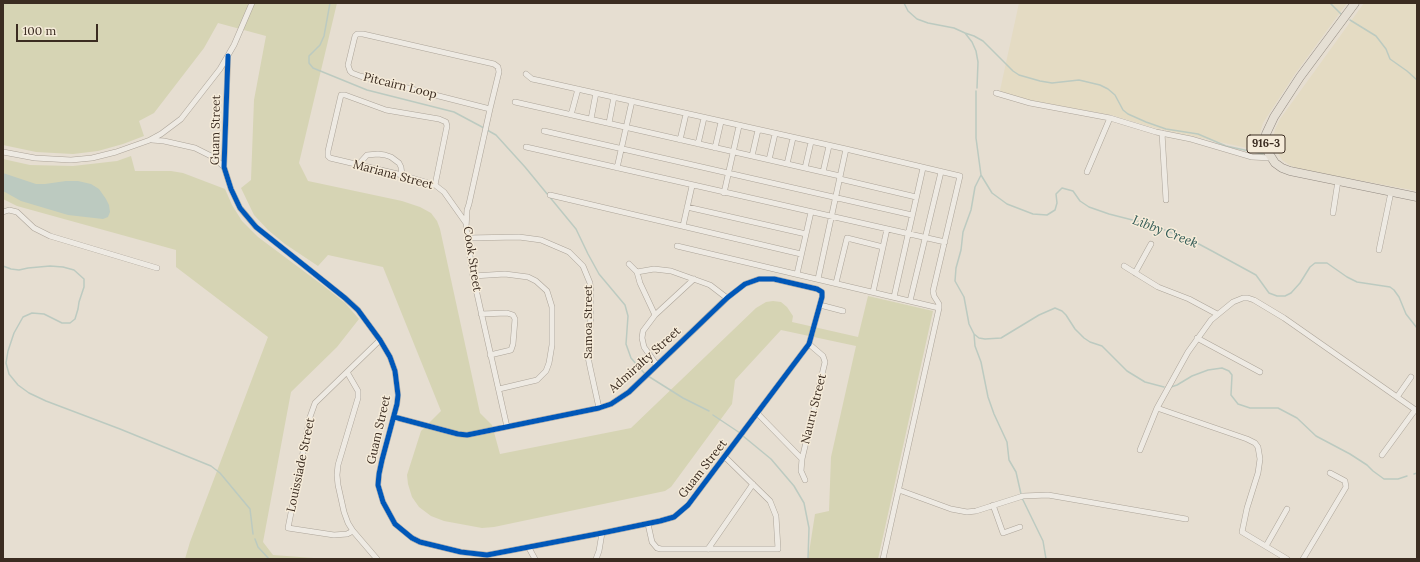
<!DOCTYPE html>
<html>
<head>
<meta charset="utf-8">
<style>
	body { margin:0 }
	#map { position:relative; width:1420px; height:562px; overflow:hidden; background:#e6ded1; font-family:Lora,serif }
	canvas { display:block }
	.frame { position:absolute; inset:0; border:4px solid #3b2c21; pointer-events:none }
	.scale { position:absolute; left:16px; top:24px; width:82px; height:18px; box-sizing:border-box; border:2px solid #3b2c21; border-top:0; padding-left:5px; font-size:12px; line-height:14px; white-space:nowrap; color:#3b2c21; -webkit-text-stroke:3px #f5ebd9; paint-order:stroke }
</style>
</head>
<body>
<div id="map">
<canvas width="1420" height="562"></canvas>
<div class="frame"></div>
<div class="scale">100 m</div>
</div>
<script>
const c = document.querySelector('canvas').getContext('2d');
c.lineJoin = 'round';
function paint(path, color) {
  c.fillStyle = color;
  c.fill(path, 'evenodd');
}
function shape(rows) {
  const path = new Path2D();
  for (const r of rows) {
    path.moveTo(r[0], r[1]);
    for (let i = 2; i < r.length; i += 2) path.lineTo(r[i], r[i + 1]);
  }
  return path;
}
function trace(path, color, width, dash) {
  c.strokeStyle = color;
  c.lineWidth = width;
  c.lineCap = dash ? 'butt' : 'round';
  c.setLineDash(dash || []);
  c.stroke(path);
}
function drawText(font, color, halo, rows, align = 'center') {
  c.font = font + ' Lora,serif';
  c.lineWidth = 3;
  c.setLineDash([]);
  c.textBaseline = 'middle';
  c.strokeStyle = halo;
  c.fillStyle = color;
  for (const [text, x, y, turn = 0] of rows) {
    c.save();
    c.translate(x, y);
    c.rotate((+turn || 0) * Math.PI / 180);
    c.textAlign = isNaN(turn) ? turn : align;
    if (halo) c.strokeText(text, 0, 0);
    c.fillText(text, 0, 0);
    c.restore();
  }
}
paint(shape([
	[1019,3,1347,3,1295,74,1263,123,1260,133,1261,151,1155,128,1111,115,999,95],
	[1364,3,1417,3,1417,191,1303,170,1291,166,1282,160,1275,148,1273,139,1275,129,1280,119]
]), '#e4dbc3');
paint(shape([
	[3,3,337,3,299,163,308,181,402,201,420,207,431,213,437,221,440,229,480,413,492,425,500,454,631,428,756,308,766,302,773,301,781,302,787,307,793,316,792,322,858,337,868,296,933,311,878,559,808,559,815,514,829,511,831,457,856,346,781,330,735,380,732,404,671,487,665,491,494,527,482,528,444,521,431,516,419,507,412,497,408,484,407,475,421,431,441,411,383,267,328,255,318,266,285,244,268,230,254,215,241,188,251,180,254,100,266,36,218,23,204,48,154,113,139,121,144,136,123,144,98,151,73,154,36,152,3,145],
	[131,156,135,171,171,171,183,173,225,189,232,205,242,221,258,237,325,287,345,303,359,319,337,347,291,392,263,542,273,555,327,559,185,559,190,542,268,337,176,267,176,250,17,206,3,199,3,159,30,165,73,166,117,161]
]), '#d6d4b4');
paint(shape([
	[3,173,36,184,45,184,66,181,78,181,91,184,99,189,106,199,109,205,110,212,108,217,103,219,68,215,21,201,3,191]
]), '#bccac0');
trace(shape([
	[330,3,324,36,320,45,309,56,309,63,313,68,367,90,454,112,484,128],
	[904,3,908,11,917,19,928,23,954,28,965,33,972,42,976,51,978,62,977,88],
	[1330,3,1342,15],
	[1350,20,1376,36,1386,49,1390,59,1407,71,1417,80],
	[965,33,974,36,983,41,1013,71,1019,75,1040,81,1052,83,1079,80,1100,85,1108,89,1115,95,1123,110,1128,114,1146,122,1166,129,1198,134,1226,146,1263,154],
	[976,91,976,138,981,175,992,193,1007,204,1033,214,1047,215,1055,210,1057,203,1056,194,1062,188,1073,191,1080,201,1089,207,1109,214,1152,225,1197,243,1212,251,1256,275,1269,293,1277,296,1285,296,1291,293,1300,283,1310,267,1315,263,1327,263,1347,277,1357,282,1390,287,1394,290,1399,297,1406,314,1417,328],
	[487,130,496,135,525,167,576,229,588,254,599,274,625,305,628,316,626,344,631,358,645,374],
	[981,175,975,187,971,210,963,232,961,250,956,268,955,281,964,297,969,324,974,334,979,338,985,339,1001,338,1039,315,1055,308,1062,311,1066,315,1075,329,1084,338,1090,342,1102,346,1127,371,1145,382,1164,387],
	[3,266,11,269,19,270,28,268,50,266,63,267,74,270,84,279,84,287,79,302,78,309,75,319,70,323,62,323,44,314,32,313,23,317,14,333,8,351,6,363,9,374,18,385,29,393,46,401,120,429,211,466,220,473,250,509,253,534],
	[974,334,975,346,981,362,988,397,994,414,1007,442,1009,460,1016,472,1021,494],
	[648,376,683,398,709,411],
	[1171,387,1177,385,1192,376,1208,370,1222,368,1229,371,1232,375,1231,395,1238,404,1250,408,1278,408,1297,418,1316,436,1350,454,1367,465,1373,471,1384,479,1398,479,1407,476],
	[713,415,740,433],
	[743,436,771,459,794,486,804,503,809,528,808,559],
	[1414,474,1417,473],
	[1022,498,1043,541,1046,559],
	[255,539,258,547,269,559]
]), '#bccac0', 1.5);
const street = shape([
	[228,56,224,167,231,189,240,208,256,227,345,298,358,310,380,340,390,357,395,371,398,395,397,404,382,460,379,474,378,485,383,502,395,524,412,538,420,542,461,552,487,555,602,533,660,521,674,517,688,505,809,344,822,297,822,292,817,289,774,279,759,279,745,284,727,298,629,392,611,404,599,408,467,435,458,434,394,417],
	[526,74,532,79,537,80,846,149,960,176,933,291,934,296,939,304,939,308,883,559],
	[996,93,1030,103,1110,118,1156,132,1191,139,1252,157,1271,158],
	[515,102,840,176],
	[490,109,360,76,352,73,350,71,348,65,355,36,357,34,363,34,494,64,498,67,499,72,490,109,469,204,467,210,466,228,473,276,507,427],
	[571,115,578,89],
	[591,119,596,93],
	[609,123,614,97],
	[544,131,912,215],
	[1162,133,1166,200],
	[152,140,164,141,195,148,213,157,224,167],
	[680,140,686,114],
	[698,144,704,118],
	[526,147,945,242],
	[715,148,721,122],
	[3,152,35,158,71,160,92,158,116,152,150,140,161,134,181,119,220,69,234,45,252,3],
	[752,156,758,130],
	[769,160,775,134],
	[787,164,793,138],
	[358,165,367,155,378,154,385,155,391,157,399,163,401,167,402,175],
	[617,168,632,101],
	[805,168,811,142],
	[823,172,829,146],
	[1087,172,1110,118],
	[840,179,916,197],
	[435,185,447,126,446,122,439,119,386,110,345,95,341,95,328,151,328,156,330,158,402,175,435,185,444,192,466,223],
	[724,193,739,126],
	[550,195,801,254],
	[687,207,806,234],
	[3,212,9,210,17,212,34,228,50,236,157,268],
	[1333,213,1338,181],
	[683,226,692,186],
	[467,238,519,237,541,240,569,252,583,266,590,283,591,292,591,315,588,357,590,367,599,408],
	[677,246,939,308],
	[1379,250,1391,192],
	[629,264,637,272,640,283,655,315],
	[1124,266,1158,287,1189,299,1217,314],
	[637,272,654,269,671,271,710,285,727,298],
	[1135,273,1151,244],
	[797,274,811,212],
	[473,276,505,274,528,277,536,281,547,291,552,307,552,345,549,363,546,371,537,380,499,389],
	[818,279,846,149],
	[836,283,847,238,883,247],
	[873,292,887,229],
	[894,297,923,168],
	[910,301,941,172],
	[820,305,843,311],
	[481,314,507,313,513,315,515,319,513,344,511,350,490,355],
	[1197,338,1260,372],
	[656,364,644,347,642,338,643,331,655,315,694,279],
	[347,372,358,391,358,398,338,465,337,475,338,485,344,512,348,523,353,531,377,559],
	[1397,397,1411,377],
	[1157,408,1247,439,1255,443,1258,447,1260,459,1258,473,1247,508,1242,532,1287,559],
	[758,414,802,459],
	[1140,450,1157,408,1188,352,1211,320,1233,302,1243,298,1248,298,1254,300,1284,318,1417,411],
	[1382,455,1415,410],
	[805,480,801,471,802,459,825,362,823,356,809,344],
	[899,490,951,509,967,512,976,511,1023,496,1048,495,1186,519],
	[993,505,1003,533,1020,527],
	[648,524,652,542,657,548,661,549,778,549,776,516,770,501,725,457],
	[353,531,347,534,334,535,288,528,310,417,315,403,380,340],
	[1266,546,1287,509],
	[529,548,535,559],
	[708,549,753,484],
	[596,559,599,551,602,533],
	[1303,559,1346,487,1345,481,1330,473]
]);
const primary = shape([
	[1355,3,1300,77,1274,117,1266,134,1268,152,1275,163,1282,168,1290,171,1417,197]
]);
trace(street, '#aca499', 6);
trace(primary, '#918980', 9);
trace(street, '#eeeae3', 5);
trace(primary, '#e5dfd4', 8);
trace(shape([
	[228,56,224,167,231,189,240,208,256,227,345,298,358,310,380,340,390,357,395,371,398,395,397,404,382,460,379,474,378,485,383,502,395,524,412,538,420,542,461,552,487,555,602,533,660,521,674,517,688,505,809,344,822,297,822,292,817,289,774,279,759,279,745,284,727,298,629,392,611,404,599,408,467,435,458,434,394,417]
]), '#0057b8', 5);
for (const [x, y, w] of [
	[1266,144,38]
]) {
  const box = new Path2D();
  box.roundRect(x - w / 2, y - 9, w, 18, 3);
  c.fillStyle = '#f5ebd9';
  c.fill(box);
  trace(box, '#3b2c21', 1);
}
drawText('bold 11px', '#3b2c21', null, [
	["916-3",1266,144]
]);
drawText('12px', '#3b2c21', '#f5ebd9', [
	["Pitcairn Loop",400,86,14],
	["Guam Street",216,130,-89],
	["Mariana Street",393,175,15],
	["Cook Street",472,259,81],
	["Samoa Street",589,322,-90],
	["Admiralty Street",645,360,-42],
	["Nauru Street",814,409,-76],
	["Guam Street",379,430,-77],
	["Louissiade Street",301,465,-78],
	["Guam Street",703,469,-52]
]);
drawText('italic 13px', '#315a55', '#f5ebd9', [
	["Libby Creek",1165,232,21]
]);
</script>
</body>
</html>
